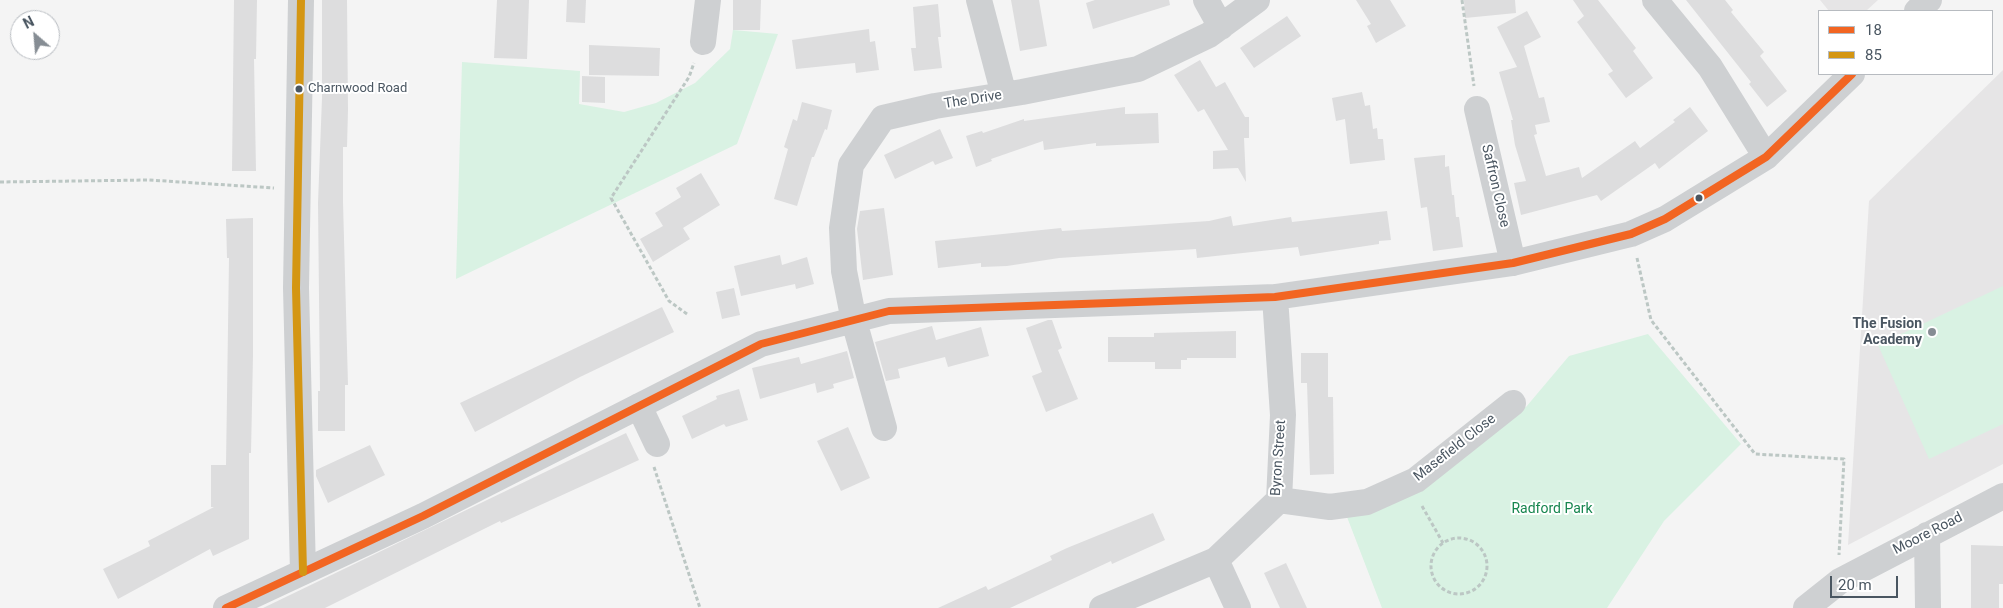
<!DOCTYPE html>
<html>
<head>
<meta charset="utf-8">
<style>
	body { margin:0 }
	#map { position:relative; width:2003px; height:608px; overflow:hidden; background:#f4f4f4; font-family:Roboto,sans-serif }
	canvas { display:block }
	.legend { position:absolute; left:1818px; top:10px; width:175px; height:65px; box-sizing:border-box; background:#fff; border:1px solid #b7bbc0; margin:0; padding:6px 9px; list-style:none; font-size:15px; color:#4a5661 }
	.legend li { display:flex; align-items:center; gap:10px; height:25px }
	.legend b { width:25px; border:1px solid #b7bbc0 }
	.north { position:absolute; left:10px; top:10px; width:50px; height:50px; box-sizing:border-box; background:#fff; border:1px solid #b7bbc0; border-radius:50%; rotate:333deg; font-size:14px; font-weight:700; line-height:20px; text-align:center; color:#4a5661 }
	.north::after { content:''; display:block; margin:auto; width:18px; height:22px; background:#868d94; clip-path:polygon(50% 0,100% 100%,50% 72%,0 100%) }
	.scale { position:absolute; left:1830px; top:576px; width:68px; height:22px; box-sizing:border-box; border:2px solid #4a5661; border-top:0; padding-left:6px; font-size:15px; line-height:18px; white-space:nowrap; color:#4a5661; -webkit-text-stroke:4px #fff; paint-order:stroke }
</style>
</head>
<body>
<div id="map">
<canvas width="2003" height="608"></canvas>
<ul class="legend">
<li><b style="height:6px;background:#f26522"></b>18</li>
<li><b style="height:6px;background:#d49613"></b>85</li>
</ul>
<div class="north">N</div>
<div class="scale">20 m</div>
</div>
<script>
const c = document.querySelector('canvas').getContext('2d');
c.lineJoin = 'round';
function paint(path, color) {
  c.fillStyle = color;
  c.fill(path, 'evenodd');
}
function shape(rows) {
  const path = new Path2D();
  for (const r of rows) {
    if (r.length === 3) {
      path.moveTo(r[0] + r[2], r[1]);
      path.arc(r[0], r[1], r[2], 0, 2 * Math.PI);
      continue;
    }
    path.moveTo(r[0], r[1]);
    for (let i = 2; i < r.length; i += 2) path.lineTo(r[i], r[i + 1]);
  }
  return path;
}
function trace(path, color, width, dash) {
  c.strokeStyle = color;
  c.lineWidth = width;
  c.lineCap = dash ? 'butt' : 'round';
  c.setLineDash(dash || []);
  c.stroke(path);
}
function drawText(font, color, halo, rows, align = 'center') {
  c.font = font + ' Roboto,sans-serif';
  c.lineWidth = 4;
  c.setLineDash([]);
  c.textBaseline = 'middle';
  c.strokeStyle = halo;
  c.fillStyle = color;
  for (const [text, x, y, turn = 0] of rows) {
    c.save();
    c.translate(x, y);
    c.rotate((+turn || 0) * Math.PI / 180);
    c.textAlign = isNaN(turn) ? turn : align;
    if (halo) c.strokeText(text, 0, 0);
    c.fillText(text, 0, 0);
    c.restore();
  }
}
paint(shape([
	[1820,0,1878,0,1866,11,1829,11],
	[2003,70,2003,464,1848,545,1869,201]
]), '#e6e5e6');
paint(shape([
	[733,30,778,34,737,144,456,279,462,62,580,71,579,104,624,112,656,103,695,83,730,49],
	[2003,286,2003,424,1929,459,1878,345],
	[1648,334,1741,444,1664,521,1607,608,1382,608,1347,517,1519,408,1526,407,1569,356]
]), '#d9f2e3');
paint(shape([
	[234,0,257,0,256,59,254,59,256,171,232,171],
	[322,0,347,0,348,110,347,147,343,147,343,202,348,385,345,385,345,431,318,431,318,391,320,391,318,203,322,98],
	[497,0,529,0,527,59,494,58],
	[567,0,586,0,585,23,566,22],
	[733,0,761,0,760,30,733,30],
	[1011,0,1039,0,1047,46,1020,51],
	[1095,0,1169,0,1170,5,1093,29,1086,3],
	[1356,0,1390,0,1406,26,1376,43,1367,26,1371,24],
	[1464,0,1515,0,1516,13,1465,18],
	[1573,0,1598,0,1636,48,1633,51,1653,78,1626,98,1608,74,1613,71,1577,22,1584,16],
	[1686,0,1725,0,1733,10,1731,12,1764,52,1760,56,1787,91,1767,107,1749,84,1751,82],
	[938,4,941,37,938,37,942,68,914,71,911,48,916,48,913,7],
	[1527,11,1541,37,1524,46,1539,98,1544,97,1550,122,1535,125,1537,134,1534,135,1546,176,1579,167,1582,178,1635,141,1640,148,1675,122,1673,120,1690,107,1708,131,1659,169,1655,163,1601,201,1597,195,1521,215,1514,183,1526,181,1515,145,1511,120,1513,120,1499,72,1517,67,1497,27],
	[1287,16,1301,36,1254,68,1240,48],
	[869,29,870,42,875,41,879,70,856,73,855,63,796,69,792,40],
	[589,45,660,48,659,76,589,75],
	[1200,60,1216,87,1225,82,1245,117,1249,117,1249,138,1244,138,1246,182,1238,168,1213,169,1213,151,1228,150,1204,109,1198,112,1174,75],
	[582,76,605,77,605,103,582,102],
	[1362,92,1365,106,1370,105,1373,129,1377,128,1378,139,1383,139,1385,160,1350,164,1345,119,1336,121,1332,98],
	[802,102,832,110,827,130,825,129,814,157,812,157,797,206,774,199,788,149,784,147,793,119,797,121],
	[1125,107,1125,114,1158,113,1159,143,1096,146,1096,143,1044,150,1043,141,991,159,992,161,976,167,966,136,982,131,983,133,1024,119,1024,121],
	[940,129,953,158,935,165,933,161,895,179,884,155],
	[1445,155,1445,167,1449,166,1452,195,1454,195,1456,217,1459,217,1463,247,1433,251,1427,207,1421,208,1414,158],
	[701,173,720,205,683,228,690,239,653,262,640,239,663,226,655,213,681,197,676,188],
	[884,208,893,275,863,280,857,229,860,211],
	[1387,211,1391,240,1379,241,1379,244,1300,256,1298,247,1197,258,1196,249,1059,258,1007,266,981,267,981,263,938,268,935,241,1061,228,1062,231,1209,221,1231,216,1233,226,1291,217,1292,222],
	[253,218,253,355,251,453,249,453,249,539,213,556,210,549,118,599,103,569,150,546,148,541,214,507,211,507,211,465,226,465,229,258,227,258,226,219],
	[780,255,782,265,807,257,814,284,796,289,795,284,741,296,734,266],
	[734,288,740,315,722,319,716,292],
	[662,307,674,332,580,377,475,432,460,403],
	[1048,320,1052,320,1062,348,1058,350,1078,399,1046,412,1032,376,1042,372,1026,328],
	[932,326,936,340,981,327,989,356,948,367,945,357,898,369,900,378,886,381,875,342],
	[1236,331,1236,358,1187,358,1187,360,1181,360,1181,369,1155,369,1155,362,1108,362,1108,337,1154,337,1154,333],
	[847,351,854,378,833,384,834,388,817,393,815,383,760,399,752,368,799,357,801,364],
	[1301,353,1328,353,1328,397,1333,397,1334,474,1310,475,1307,383,1301,383],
	[739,389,748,420,726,427,724,424,692,439,682,416,717,399,716,396],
	[848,427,870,478,841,491,817,441],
	[626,433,639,460,501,523,500,521,325,608,263,608],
	[370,445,385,475,328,503,316,476,316,470],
	[1153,513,1165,540,1112,564,1111,561,1010,608,938,608,986,586,988,590,1052,560,1050,556,1067,548],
	[1971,545,2003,546,2003,584,1999,584,1999,608,1971,608],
	[1286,563,1307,608,1280,608,1264,573]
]), '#ddddde');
trace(shape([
	[1462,0,1474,86],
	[0,182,149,180,274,188],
	[1637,258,1651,320,1755,454,1844,459,1839,555],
	[687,314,669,301,611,198,689,77,694,63],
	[654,467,700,608],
	[1422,506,1443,543],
	[1459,566,28]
]), '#bcc7c4', 3, [4, 2.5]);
trace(shape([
	[301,0,296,288,303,572],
	[979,0,1004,95],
	[1206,0,1221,27],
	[1655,0,1710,67,1766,157],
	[1917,11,1929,0],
	[703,42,708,0],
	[1477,109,1513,263],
	[639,406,657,444],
	[884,428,854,321,844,271,842,228,851,165,883,118,935,106,1022,92,1138,69,1209,35,1257,0],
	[1279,500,1330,507,1367,502,1416,480,1513,403],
	[1927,535,1928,608],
	[1216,560,1238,608],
	[226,608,423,516,761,344,889,311,1275,297,1513,263,1631,234,1665,219,1766,157,1852,74],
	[1102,608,1216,560,1279,500,1283,415,1275,297],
	[1806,608,1840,581,2003,496]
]), '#ced0d2', 26);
trace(shape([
	[226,608,423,516,761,344,889,311,1275,297,1513,263,1631,234,1665,219,1766,157,1852,74]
]), '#f26522', 8);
trace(shape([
	[301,0,296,288,303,572]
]), '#d49613', 8);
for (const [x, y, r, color] of [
	[299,89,4.5,"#4a5661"],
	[1699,198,4.5,"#4a5661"],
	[1932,332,5,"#868d94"]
]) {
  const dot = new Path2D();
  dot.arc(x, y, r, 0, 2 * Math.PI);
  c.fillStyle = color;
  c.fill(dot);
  trace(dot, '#fff', 2);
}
drawText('13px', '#4a5661', '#fff', [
	["Charnwood Road",308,89]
], 'left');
drawText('14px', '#4a5661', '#fff', [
	["The Drive",973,100,-9],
	["Saffron Close",1495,186,77],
	["Masefield Close",1455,448,-38],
	["Byron Street",1279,458,-86],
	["Moore Road",1928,534,-27]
]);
drawText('bold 14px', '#4a5661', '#fff', [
	["The Fusion",1922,324],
	["Academy",1922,340]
], 'right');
drawText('14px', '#17864f', '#fff', [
	["Radford Park",1552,509]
]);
</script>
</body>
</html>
